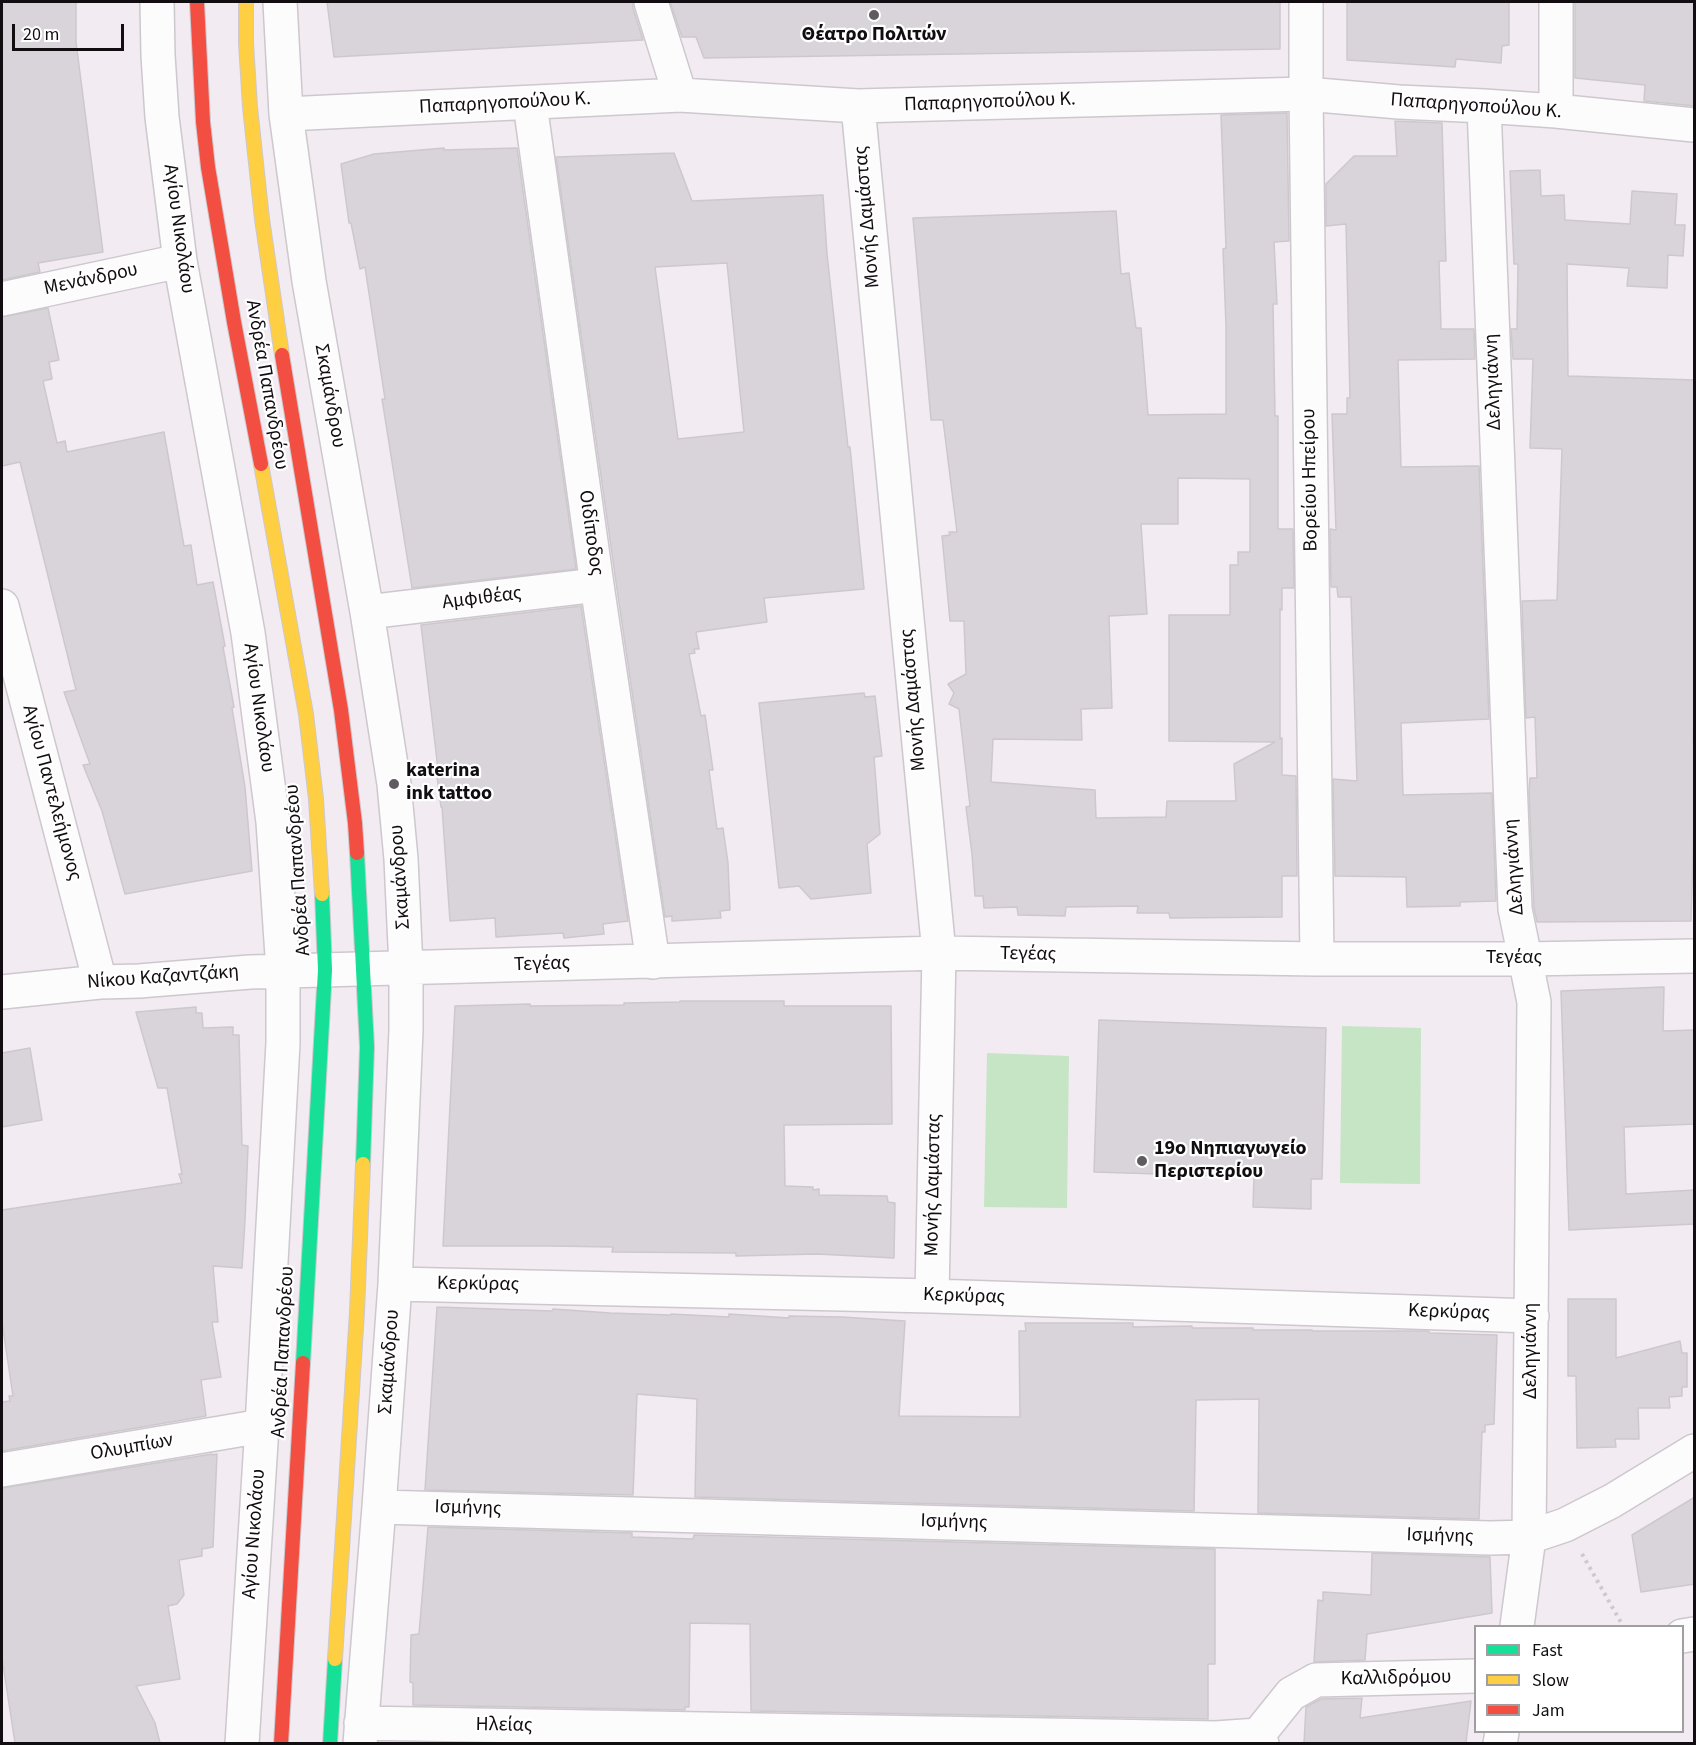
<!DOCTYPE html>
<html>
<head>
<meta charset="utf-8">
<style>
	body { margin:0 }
	#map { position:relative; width:1696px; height:1745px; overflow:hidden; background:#f2ebf2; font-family:"Source Sans 3",sans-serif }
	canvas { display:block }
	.frame { position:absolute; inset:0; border:3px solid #110d11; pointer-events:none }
	.legend { position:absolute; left:1474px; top:1625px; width:210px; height:108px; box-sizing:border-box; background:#fff; border:2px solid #a09ea0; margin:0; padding:8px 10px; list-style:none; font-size:18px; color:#110d11 }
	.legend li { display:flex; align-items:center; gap:12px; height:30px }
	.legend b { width:30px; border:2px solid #a09ea0 }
	.scale { position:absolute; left:12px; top:24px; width:112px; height:27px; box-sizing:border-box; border:3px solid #110d11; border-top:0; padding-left:8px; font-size:18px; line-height:21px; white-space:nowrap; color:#110d11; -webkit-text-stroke:4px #fff; paint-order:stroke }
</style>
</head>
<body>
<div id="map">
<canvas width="1696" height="1745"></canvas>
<div class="frame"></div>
<ul class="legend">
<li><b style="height:8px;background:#16e098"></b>Fast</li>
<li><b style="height:8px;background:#ffcf43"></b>Slow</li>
<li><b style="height:8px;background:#f24e42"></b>Jam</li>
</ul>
<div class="scale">20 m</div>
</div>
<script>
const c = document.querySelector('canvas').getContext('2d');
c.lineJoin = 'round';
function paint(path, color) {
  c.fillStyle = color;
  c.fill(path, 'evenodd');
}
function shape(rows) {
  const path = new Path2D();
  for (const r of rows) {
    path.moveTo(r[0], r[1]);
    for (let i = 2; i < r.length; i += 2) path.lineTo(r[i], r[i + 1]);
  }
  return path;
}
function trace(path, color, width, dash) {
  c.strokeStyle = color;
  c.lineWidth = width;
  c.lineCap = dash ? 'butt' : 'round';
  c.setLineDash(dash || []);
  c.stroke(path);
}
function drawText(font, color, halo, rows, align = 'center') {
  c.font = font + ' "Source Sans 3",sans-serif';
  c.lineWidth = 4.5;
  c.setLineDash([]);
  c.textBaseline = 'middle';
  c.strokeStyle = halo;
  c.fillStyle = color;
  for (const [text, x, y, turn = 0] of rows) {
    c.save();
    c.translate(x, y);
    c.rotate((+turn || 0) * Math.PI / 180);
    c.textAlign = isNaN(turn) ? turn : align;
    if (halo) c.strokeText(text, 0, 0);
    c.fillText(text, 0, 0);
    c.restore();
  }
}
paint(shape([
	[1342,1026,1421,1028,1420,1184,1340,1183],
	[987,1053,1069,1056,1067,1208,984,1207]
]), '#c6e5c4');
const building = shape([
	[2,2,76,2,76,42,103,252,38,263,40,272,2,280,2,2],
	[327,2,633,2,633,8,643,40,334,57,327,2],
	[670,2,1280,2,1280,49,704,58,696,37,682,37,670,2],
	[1347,2,1509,2,1509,45,1502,46,1501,63,1456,59,1455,67,1347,60,1347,2],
	[1575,2,1695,2,1695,106,1644,101,1645,85,1575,78,1575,2],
	[1287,113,1289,241,1274,242,1277,304,1273,304,1275,416,1278,416,1278,529,1293,529,1294,588,1282,588,1282,610,1280,609,1280,739,1282,738,1282,775,1296,776,1297,876,1282,876,1282,917,1170,918,1169,913,1137,913,1138,906,1066,907,1065,916,1018,915,1017,907,984,908,983,896,975,896,972,854,966,807,970,806,959,709,949,704,954,693,948,684,966,674,964,621,950,621,942,536,950,535,949,532,957,532,943,420,931,420,913,218,1116,211,1121,274,1129,273,1136,328,1141,328,1148,415,1226,414,1226,326,1223,249,1226,248,1221,115,1287,113],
	[1178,478,1250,479,1250,552,1238,552,1238,565,1230,565,1230,615,1169,615,1169,741,1275,742,1234,764,1236,801,1167,801,1166,817,1096,818,1095,790,991,782,993,739,1082,740,1081,709,1112,708,1109,616,1147,614,1141,524,1178,524,1178,478],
	[1395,121,1442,123,1446,261,1439,261,1441,329,1474,329,1475,359,1398,360,1401,467,1479,466,1489,719,1401,723,1403,795,1492,793,1496,901,1460,902,1460,906,1407,907,1406,877,1335,876,1333,779,1357,781,1351,597,1338,597,1337,587,1331,587,1330,529,1336,530,1332,414,1347,414,1347,398,1350,398,1346,224,1326,226,1326,184,1354,156,1397,156,1395,121],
	[444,148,444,150,517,148,576,569,412,588,382,399,385,399,365,267,360,269,351,223,349,223,341,164,374,154,444,148],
	[674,153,692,201,823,195,827,254,848,447,850,447,864,589,764,598,767,622,696,632,699,649,694,649,695,653,689,654,701,716,705,715,713,770,709,770,717,829,723,828,728,863,730,910,720,911,721,918,672,921,672,916,665,917,616,582,556,157,674,153],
	[727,263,744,432,678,439,655,267,727,263],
	[1540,170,1541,196,1564,195,1565,220,1630,224,1632,191,1677,194,1675,225,1685,225,1683,256,1668,255,1667,288,1627,286,1629,268,1567,264,1568,376,1695,380,1695,695,1693,742,1695,742,1695,789,1691,921,1537,922,1534,908,1529,792,1530,778,1537,778,1535,717,1526,718,1522,601,1557,600,1562,449,1530,448,1533,359,1513,359,1511,329,1517,329,1518,264,1514,264,1510,171,1540,170],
	[48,308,59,360,49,362,52,379,43,381,57,443,65,441,67,452,164,432,184,546,191,545,197,585,213,582,225,646,223,647,234,707,232,708,245,787,252,871,125,894,102,811,83,765,90,764,64,692,76,690,20,462,2,466,2,317,48,308],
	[581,606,628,921,603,924,604,934,564,938,563,933,496,937,495,918,450,921,442,807,441,807,436,769,438,769,421,625,581,606],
	[864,693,865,697,875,696,882,756,874,757,880,834,867,844,871,893,811,899,799,886,779,888,759,703,864,693],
	[1664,987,1663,1031,1695,1030,1695,1124,1624,1127,1626,1194,1695,1190,1695,1224,1569,1230,1561,991,1664,987],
	[680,1001,784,1001,784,1006,891,1006,892,1124,784,1125,785,1186,813,1187,813,1190,819,1189,819,1195,887,1196,888,1202,895,1203,894,1258,817,1254,736,1256,736,1253,612,1252,613,1247,551,1246,443,1246,455,1006,530,1004,530,1006,624,1005,624,1003,680,1002,680,1001],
	[196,1007,196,1013,202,1013,203,1028,233,1027,233,1035,239,1035,242,1145,248,1146,245,1221,242,1268,213,1266,218,1322,212,1322,221,1377,201,1380,206,1416,2,1451,2,1402,10,1401,9,1396,13,1396,2,1322,2,1210,182,1183,179,1174,182,1174,167,1088,158,1088,136,1012,196,1007],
	[1099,1020,1326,1028,1322,1179,1311,1179,1311,1209,1253,1207,1254,1177,1094,1172,1099,1020],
	[30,1048,42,1120,2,1127,2,1053,30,1048],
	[1568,1299,1616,1299,1616,1358,1680,1341,1682,1353,1687,1353,1687,1387,1682,1387,1682,1396,1669,1397,1670,1408,1638,1408,1639,1439,1615,1439,1616,1447,1577,1448,1576,1376,1568,1376,1568,1299],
	[437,1307,552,1311,553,1309,610,1313,671,1315,671,1314,729,1317,729,1314,789,1318,789,1316,842,1317,905,1321,899,1416,1020,1417,1019,1331,1026,1331,1025,1323,1133,1323,1133,1327,1192,1326,1192,1328,1253,1328,1253,1330,1312,1330,1312,1331,1428,1331,1430,1333,1497,1335,1494,1424,1485,1425,1485,1432,1482,1432,1479,1519,1258,1513,1259,1399,1196,1400,1194,1511,695,1497,697,1399,637,1394,633,1495,425,1490,437,1307],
	[212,1454,212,1455,217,1454,213,1547,202,1549,202,1556,179,1560,184,1595,177,1604,168,1606,180,1679,136,1686,155,1723,160,1743,15,1743,2,1658,2,1488,212,1454],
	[1695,1497,1695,1584,1641,1592,1632,1535,1695,1497],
	[428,1527,632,1533,632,1537,693,1539,694,1535,1215,1549,1215,1664,1208,1664,1208,1719,751,1711,750,1624,690,1623,689,1707,685,1707,685,1710,413,1705,413,1683,410,1682,411,1635,419,1634,428,1527],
	[1372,1553,1490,1557,1492,1613,1367,1634,1365,1660,1314,1662,1318,1600,1323,1601,1323,1592,1371,1595,1372,1553],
	[1362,1698,1360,1718,1471,1701,1466,1743,1304,1743,1306,1707,1321,1699,1362,1698]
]);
paint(building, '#d9d4da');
trace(building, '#cdc8ce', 1.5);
const street = shape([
	[157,2,158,55,162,117,180,261,248,633,273,822,283,971,283,1043,262,1426,242,1744],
	[280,2,286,114,309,281,367,612,394,784,401,859,406,968,406,1030,395,1284,379,1507,360,1744],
	[651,2,680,95],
	[1306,2,1306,94,1317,959],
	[1556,2,1556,111],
	[530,104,597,585,653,962],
	[858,106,939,953,932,1296],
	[1484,106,1515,909,1534,1002,1529,1537,1517,1626],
	[286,114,680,95,858,106,1306,94,1399,102,1484,106,1556,111,1694,125],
	[2,299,180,261],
	[2,606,100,982],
	[367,612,597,585],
	[2,992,100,982,139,981,250,972,939,953,1317,959,1526,959,1694,956],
	[395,1284,932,1296,1532,1316],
	[2,1470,262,1426],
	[379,1507,1490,1538,1529,1537,1565,1525,1612,1501,1694,1451],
	[1682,1636,1694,1634],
	[361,1723,1216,1738,1258,1735],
	[1262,1744,1258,1735,1291,1694,1316,1680,1476,1676],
	[1500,1744,1502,1732]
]);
const fast = shape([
	[357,853,367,1047,363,1164],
	[303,1363,325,970,322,894],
	[330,1744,335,1659]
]);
const slow = shape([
	[246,2,246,43,250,107,262,219,282,355],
	[261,464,306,714,316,799,322,894],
	[335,1659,357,1312,363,1164]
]);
const jam = shape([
	[197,2,203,122,208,167,234,322,261,464],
	[282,355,341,710,355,823,357,853],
	[281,1744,303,1363]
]);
trace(street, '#cdc8cd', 36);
trace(fast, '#cdc8cd', 16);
trace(slow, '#cdc8cd', 16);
trace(jam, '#cdc8cd', 16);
trace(shape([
	[1582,1554,1623,1626]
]), '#cdcacd', 4, [3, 4.5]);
trace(street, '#fdfcfd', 33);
trace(fast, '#16e098', 14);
trace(slow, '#ffcf43', 14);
trace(jam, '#f24e42', 14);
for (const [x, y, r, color] of [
	[874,15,6,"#605b60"],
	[394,784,6,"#605b60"],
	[1142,1161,6,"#605b60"]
]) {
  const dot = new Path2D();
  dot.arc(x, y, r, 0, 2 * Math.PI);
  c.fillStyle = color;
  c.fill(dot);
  trace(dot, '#fff', 2);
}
drawText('bold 20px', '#110d11', '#fff', [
	["Θέατρο Πολιτών",874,36,"center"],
	["katerina",406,772],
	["ink tattoo",406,795],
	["19ο Νηπιαγωγείο",1154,1150],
	["Περιστερίου",1154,1173]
], 'left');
drawText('20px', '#110d11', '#fff', [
	["Παπαρηγοπούλου Κ.",990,103,-2],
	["Παπαρηγοπούλου Κ.",505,104,-3],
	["Παπαρηγοπούλου Κ.",1476,107,4],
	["Μονής Δαμάστας",868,217,-95],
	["Αγίου Νικολάου",178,229,82],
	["Μενάνδρου",91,280,-12],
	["Δεληγιάννη",1494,382,-92],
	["Ανδρέα Παπανδρέου",266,385,80],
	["Σκαμάνδρου",329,396,80],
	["Βορείου Ηπείρου",1311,480,-91],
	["Οιδίποδος",590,533,82],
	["Αμφιθέας",482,599,-7],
	["Μονής Δαμάστας",914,700,-95],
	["Αγίου Νικολάου",258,708,82],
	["Αγίου Παντελεήμονος",51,793,75],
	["Δεληγιάννη",1515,867,-94],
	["Ανδρέα Παπανδρέου",299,870,-94],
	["Σκαμάνδρου",401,877,-94],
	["Τεγέας",1028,955,1],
	["Τεγέας",1514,959],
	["Τεγέας",542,965,-2],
	["Νίκου Καζαντζάκη",163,978,-4],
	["Μονής Δαμάστας",934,1185,-89],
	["Κερκύρας",478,1285,1],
	["Κερκύρας",964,1297,2],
	["Κερκύρας",1449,1313,2],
	["Δεληγιάννη",1532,1351,-90],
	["Ανδρέα Παπανδρέου",284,1352,-87],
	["Σκαμάνδρου",390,1362,-86],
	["Ολυμπίων",132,1448,-10],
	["Ισμήνης",468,1509,2],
	["Ισμήνης",954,1523,2],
	["Αγίου Νικολάου",255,1534,-86],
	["Ισμήνης",1440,1537,2],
	["Καλλιδρόμου",1396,1679,-1],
	["Ηλείας",504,1726,1]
]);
</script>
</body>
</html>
